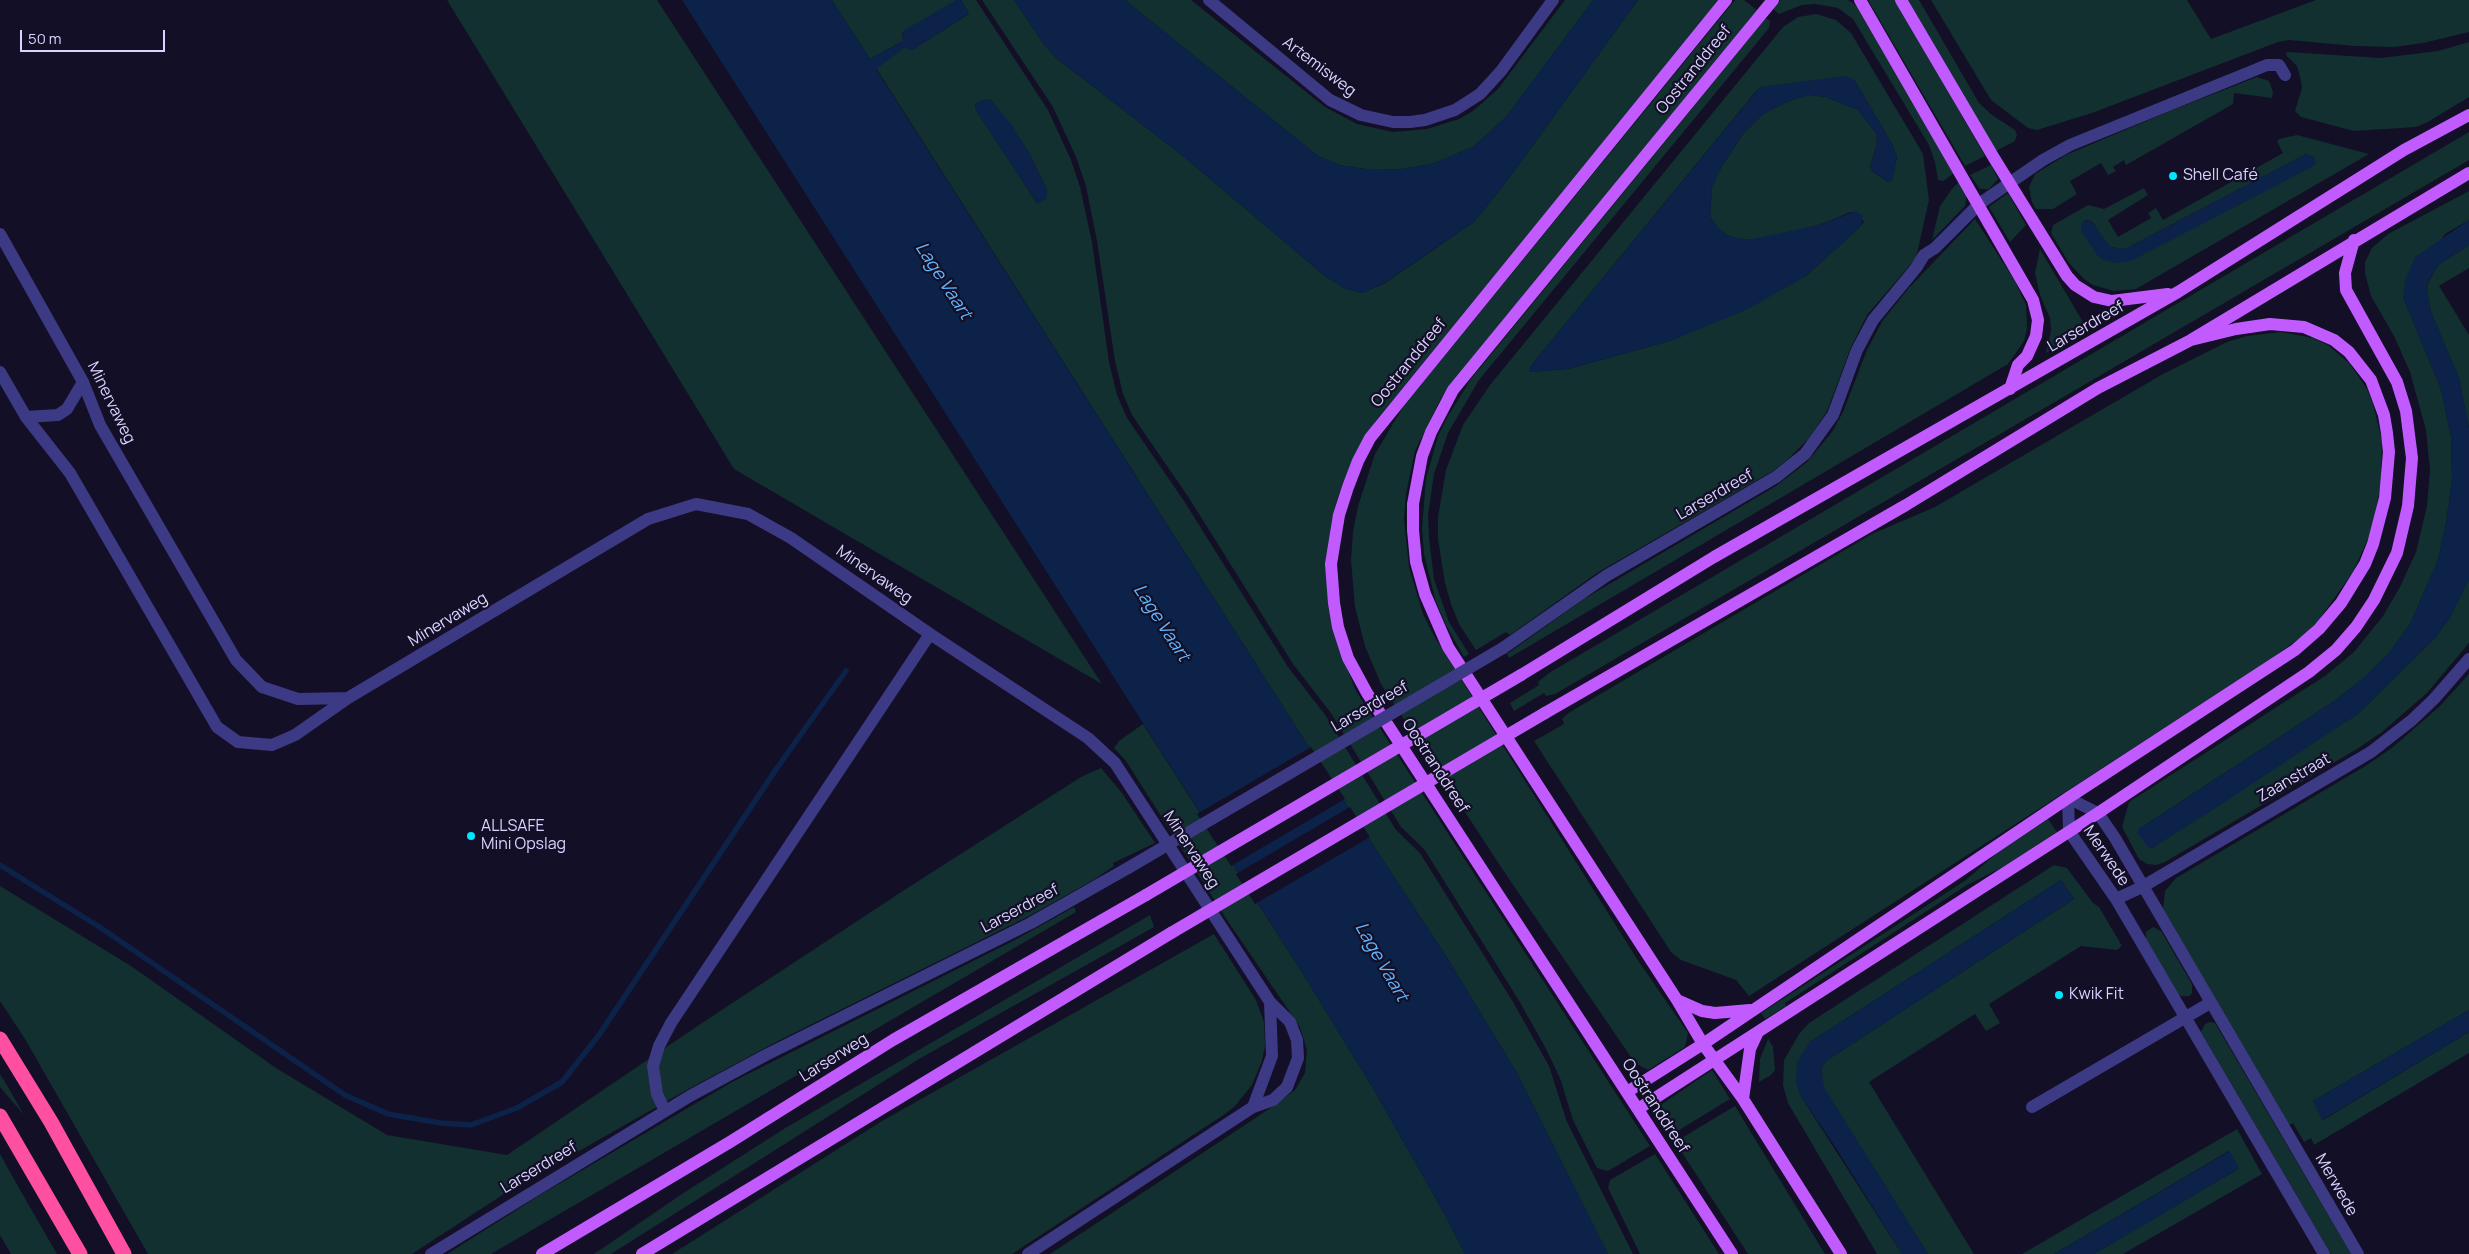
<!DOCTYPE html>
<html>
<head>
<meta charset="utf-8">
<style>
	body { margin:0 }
	#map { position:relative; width:2469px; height:1254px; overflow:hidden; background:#130f26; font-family:Manrope,sans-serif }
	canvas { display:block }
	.scale { position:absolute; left:20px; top:30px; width:145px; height:22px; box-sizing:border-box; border:2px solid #d9d4ff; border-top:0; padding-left:6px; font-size:15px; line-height:18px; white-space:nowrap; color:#d9d4ff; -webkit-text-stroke:4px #130f26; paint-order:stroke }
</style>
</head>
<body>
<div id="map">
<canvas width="2469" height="1254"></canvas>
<div class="scale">50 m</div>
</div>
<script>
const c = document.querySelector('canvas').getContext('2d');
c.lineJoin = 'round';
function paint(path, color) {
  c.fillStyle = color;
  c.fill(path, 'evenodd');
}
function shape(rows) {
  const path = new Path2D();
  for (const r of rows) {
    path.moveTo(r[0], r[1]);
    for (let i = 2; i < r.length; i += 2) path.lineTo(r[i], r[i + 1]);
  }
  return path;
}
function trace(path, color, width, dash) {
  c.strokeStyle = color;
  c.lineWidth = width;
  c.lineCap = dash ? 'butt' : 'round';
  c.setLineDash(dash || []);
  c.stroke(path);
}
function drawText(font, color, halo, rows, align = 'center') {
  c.font = font + ' Manrope,sans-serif';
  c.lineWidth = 4.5;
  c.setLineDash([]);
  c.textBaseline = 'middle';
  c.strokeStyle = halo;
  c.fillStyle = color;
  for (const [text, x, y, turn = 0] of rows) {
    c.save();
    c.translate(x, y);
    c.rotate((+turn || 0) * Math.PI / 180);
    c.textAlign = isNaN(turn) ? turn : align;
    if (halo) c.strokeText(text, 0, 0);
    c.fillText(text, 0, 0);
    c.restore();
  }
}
paint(shape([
	[447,0,657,0,1102,684,734,469],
	[832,0,957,0,902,33,903,41,870,59],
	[961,0,976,0,1048,110,1071,160,1080,187,1092,242,1109,362,1117,395,1127,418,1184,501,1288,667,1326,716,1396,830,1420,853,1513,1002,1549,1066,1567,1122,1633,1254,1608,1254,1517,1073,1446,956,1314,755,876,68,905,47,912,50,969,14],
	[990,99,1013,128,1029,153,1047,190,1039,203,1036,202,976,110,975,104],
	[982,0,1014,0,1043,43,1056,58,1183,156,1326,277,1346,289,1363,293,1385,283,1474,222,1507,181,1638,0,1719,0,1375,422,1352,461,1343,482,1336,504,1328,548,1337,642,1356,691,1650,1146,1608,1171,1597,1168,1573,1120,1560,1078,1544,1045,1518,999,1424,849,1401,827,1331,713,1293,664,1189,498,1132,415,1123,394,1115,361,1097,241,1086,186,1076,157,1053,107],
	[1125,0,1191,0,1325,107,1357,124,1393,132,1427,129,1459,119,1473,111,1498,89,1565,0,1593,0,1507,116,1473,147,1432,164,1401,169,1372,170,1339,165,1318,156],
	[1735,0,1744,0,1757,10,1441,398,1415,451,1406,494,1404,519,1409,567,1423,614,1434,636,1637,959,1688,1033,1685,1047,1648,1070,1635,1063,1505,873,1381,684,1365,646,1355,607,1351,560,1353,532,1358,506,1375,454,1403,407],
	[1781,0,1848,0,1853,3,1859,9,1954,173,1943,181,1938,180,1935,162,1929,145,1853,19,1838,8,1815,4,1802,5,1779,14,1773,9],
	[1868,0,1895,0,1985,156,1965,166],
	[1908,0,1919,0,1979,103,1992,115,2015,130,2017,135,2015,141,1996,151],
	[1931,0,2187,0,2211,39,2316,0,2469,0,2469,32,2423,43,2394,47,2355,46,2289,40,2278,42,2092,113,2037,130,2028,128,1991,100],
	[1816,14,1836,20,1851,33,1923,154,1929,200,1916,258,1867,315,1851,347,1827,411,1810,437,1786,461,1773,471,1597,573,1510,635,1506,632,1476,650,1459,624,1451,604,1445,583,1438,539,1438,517,1446,470,1463,425,1490,385,1783,27,1798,17],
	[1855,81,1892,144,1897,157,1892,180,1888,182,1873,172,1870,167,1877,144,1876,133,1858,110,1826,97,1809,95,1789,101,1763,114,1742,135,1718,173,1712,187,1710,217,1719,229,1731,237,1748,240,1773,236,1819,225,1851,212,1864,221,1861,226,1806,276,1673,340,1568,369,1531,372,1529,370,1533,363,1757,90],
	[1766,18,1770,21,1769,28,1479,380,1448,433,1434,474,1428,515,1429,538,1434,579,1449,622,1469,654,1464,657,1446,625,1436,602,1424,554,1422,528,1426,479,1438,436,1448,416,1471,379],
	[2469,42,2469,97,2426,123,2416,127,2354,131,2301,117,2295,111,2302,88,2301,81,2297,66,2286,55,2287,52,2381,58,2438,51],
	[2257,77,2269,81,2273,92,2272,98,2234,93,2233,104,2126,165,2124,160,2113,167,2116,171,2108,175,2101,163,2070,181,2077,194,2053,209,2036,209,2032,202,2029,187,2035,174,2066,155,2170,111],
	[2469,132,2469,160,1555,694,1546,696,1544,693,1514,711,1510,703,1539,685,1538,682,1549,673],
	[2297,135,2369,154,2136,289,2114,291,2093,285,2084,279,2069,263,2051,233,2053,225,2088,205,2104,209,2144,188,2148,195,2108,220,2118,237,2151,218,2148,213,2156,208,2163,220,2283,153,2277,141,2279,139],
	[2306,154,2315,158,2103,260,2084,221,2090,220,2094,224,2104,240,2111,247,2122,249,2127,248],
	[1991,165,1998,179,1989,189,1980,189,1970,175],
	[1960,181,1967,194,1965,206,1932,240,1940,206,1952,189],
	[2469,191,2469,220,2445,234,2403,297,2441,389,2451,436,2452,480,2446,523,2438,560,2410,624,2388,654,2365,677,2330,704,2139,829,2152,848,2359,713,2436,637,2450,617,2469,579,2469,643,2427,693,2382,732,2357,749,2165,862,2156,865,2147,864,2139,859,2122,827,2129,802,2325,676,2354,652,2383,616,2400,587,2416,552,2427,506,2430,470,2426,430,2410,372,2394,336,2371,296,2365,273,2365,262,2372,248,2388,234],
	[2008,193,2026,225,2010,242,1989,207],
	[1975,219,2015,281,2026,305,2027,329,2024,341,2008,364,1509,658,1507,654,1584,599,1776,486,1807,462,1832,432,1843,412,1867,350,1883,320,1908,289],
	[2469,245,2469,268,2439,286,2469,335,2469,428,2459,378,2431,312,2427,292,2428,283,2438,265],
	[2040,249,2087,329,2046,353,2051,331,2050,318,2040,295,2035,273],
	[2281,332,2313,338,2328,345,2350,364,2367,389,2373,404,2382,441,2381,483,2372,530,2353,572,2318,621,2304,635,2265,663,1749,996,1736,980,1681,960,1671,952,1534,741,1564,724,1562,719,1570,712,1872,534,1935,507,2163,374,2227,342,2247,336],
	[2469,674,2469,1010,2313,1101,2323,1120,2469,1032,2469,1053,2314,1145,2311,1138,2304,1142,2293,1123,2289,1125,2163,909,2165,891,2176,878,2367,765,2393,747,2440,706],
	[1143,724,1303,974,1374,1090,1444,1213,1465,1254,1050,1254,1272,1107,1295,1090,1305,1073,1307,1050,1300,1027,1229,923,1126,761,1114,748,1119,741],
	[1101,768,1122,793,1155,843,1113,863,1114,866,1095,879,1031,915,778,1041,683,1092,507,1192,412,1254,148,1254,25,1039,0,1001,0,886,131,966,276,1068,387,1135,507,1155,705,1021,909,887,1081,777],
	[2048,819,2057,832,2003,867,1967,885,1785,1003,1786,1006,1765,1019,1761,1013,1966,880,1998,852],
	[2054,865,2067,868,2093,903,2099,907,2122,946,2117,950,2081,946,1989,1004,2000,1023,1986,1031,1975,1014,1869,1082,1974,1254,1928,1254,1823,1087,1821,1069,1826,1061,2074,899,2061,880,1810,1042,1800,1095,1902,1254,1877,1254,1788,1103,1783,1085,1784,1060,1799,1034,1809,1023],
	[1074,907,1076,912,491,1254,447,1254,540,1195,732,1082,1015,940],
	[1150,915,1154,927,919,1059,611,1254,594,1254,685,1192,787,1127],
	[2153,927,2161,931,2192,984,2192,993,2189,996,2181,996,2178,994,2146,940,2146,932],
	[1214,934,1256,1000,1264,1022,1265,1046,1262,1061,1252,1085,1235,1106,1225,1114,1012,1254,672,1254,882,1121],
	[2210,1022,2215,1023,2351,1254,2331,1254,2201,1032,2205,1024],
	[1768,1039,1773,1047,1775,1070,1771,1075,1759,1082,1760,1059],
	[1712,1070,1730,1099,1671,1135,1661,1115,1662,1104],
	[0,1074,8,1087,24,1115,0,1087],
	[1735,1106,1825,1254,1748,1254,1675,1142],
	[2237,1129,2262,1174,2123,1254,2094,1254,2238,1169,2229,1151,2054,1254,2022,1254],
	[0,1154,15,1181,57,1254,11,1254,0,1235],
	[1655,1154,1719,1254,1640,1254,1608,1188,1610,1180]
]), '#12302f');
paint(shape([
	[682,0,832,0,870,59,903,41,903,31,957,0,961,0,969,14,912,50,905,47,876,69,1314,755,1446,956,1517,1073,1608,1254,1465,1254,1444,1213,1374,1090,1303,974],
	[1014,0,1125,0,1318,156,1339,165,1372,170,1401,169,1432,164,1473,147,1507,116,1593,0,1638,0,1507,181,1474,222,1384,283,1363,293,1346,289,1326,277,1183,156,1056,58,1043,43],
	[1846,76,1855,81,1892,144,1897,157,1892,180,1889,182,1873,172,1870,167,1877,144,1876,133,1858,110,1826,97,1809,95,1789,101,1763,114,1742,135,1718,173,1712,187,1710,217,1719,229,1731,237,1748,240,1819,225,1856,211,1863,216,1861,226,1806,276,1748,309,1673,340,1568,369,1531,372,1529,370,1533,363,1760,87],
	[983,99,990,99,1014,128,1029,153,1047,190,1047,198,1039,203,1036,202,976,110,975,104],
	[2306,154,2315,158,2316,163,2312,167,2131,261,2117,263,2103,260,2097,255,2081,231,2081,223,2090,220,2111,247,2122,249,2127,248],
	[2469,220,2469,245,2438,265,2428,282,2427,292,2431,312,2459,378,2469,428,2469,579,2450,617,2436,637,2359,713,2219,806,2152,848,2148,847,2137,832,2139,829,2330,704,2365,677,2388,654,2410,624,2438,560,2446,523,2452,480,2451,436,2441,389,2403,297,2405,280,2415,257],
	[2061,880,2074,899,1826,1061,1821,1069,1824,1087,1928,1254,1902,1254,1836,1148,1800,1095,1796,1083,1797,1062,1810,1042],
	[2469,1010,2469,1032,2322,1120,2313,1101],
	[2230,1151,2239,1168,2151,1221,2094,1254,2054,1254]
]), '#0c2248');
paint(shape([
	[1311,747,1345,799,1231,866,1197,814],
	[1350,807,1370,837,1255,904,1236,874]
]), '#130f26');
trace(shape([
	[0,865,101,928,345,1095,388,1114,441,1123,471,1125,517,1108,562,1082,599,1035,777,768,846,671]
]), '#0c2248', 5.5);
trace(shape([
	[1209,0,1330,100,1361,115,1393,122,1410,122,1425,120,1455,110,1480,94,1501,71,1553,0],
	[0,234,83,382,100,425,236,660,262,687,298,699,348,698],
	[0,372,26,417,70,473,217,727,238,742,272,745,295,735,348,698,648,519,696,504,748,514,791,538,930,634,1088,738,1115,763,1270,1002,1290,1022,1297,1040,1298,1058,1287,1087,1273,1100,1253,1107,1028,1254],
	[26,417,58,415,67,409,83,382],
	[1503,648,1606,576,1776,477,1805,454,1833,415,1857,350,1873,320,1916,268,1924,255,1935,248,1979,204,2043,160,2070,145,2267,65,2279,65,2285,75],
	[2116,899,2142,887,2371,752,2412,720,2434,699,2469,659],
	[1253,1107,1272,1056,1270,1002],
	[2032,1107,2210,1003],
	[665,1111,657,1094,653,1066,659,1046,671,1023,930,634],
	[431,1254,690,1096,766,1055,1031,923,1128,868],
	[2324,1254,2116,899,2069,831,2068,798,2098,813,2115,838,2358,1254]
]), '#3d3a85', 12);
trace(shape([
	[1726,0,1370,438,1358,461,1348,487,1339,515,1331,564,1334,603,1338,627,1348,658,1367,693,1732,1254],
	[1773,0,1453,390,1431,432,1422,456,1413,504,1413,530,1416,562,1425,594,1448,647,1677,1000,1703,1044,1743,1099,1841,1254],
	[1860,0,2033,300,2038,320,2036,336,2027,356,2018,365,2010,389],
	[1901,0,1994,158,2067,276,2075,285,2094,297,2112,301,2168,294],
	[1521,675,1714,557,2178,292,2404,150,2469,115],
	[1545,713,1906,505,2098,388,2191,340,2469,173],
	[1677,1000,1702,1011,1715,1013,1750,1010],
	[1627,1092,1703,1044,2068,798,2295,650,2319,629,2341,603,2365,564,2373,544,2385,498,2389,452,2387,433,2384,415,2371,380,2349,352,2334,340,2304,327,2270,324,2236,329,2191,340],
	[1743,1099,1750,1049,1757,1034],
	[1638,1109,2098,813,2309,672,2336,650,2356,627,2374,600,2397,553,2408,506,2412,458,2406,411,2397,382,2346,290,2345,273,2354,240],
	[542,1254,730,1142,893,1040,1146,895],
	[642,1254,1171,933]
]), '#c25bff', 12);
trace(shape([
	[0,1039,51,1122,124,1254],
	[0,1116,80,1254]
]), '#ff4fa3', 15);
trace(shape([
	[1128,868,1503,648]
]), '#3d3a85', 12);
trace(shape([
	[1146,895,1521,675],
	[1171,933,1545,713]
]), '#c25bff', 12);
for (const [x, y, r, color] of [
	[2173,176,5,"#00e5ff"],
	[471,836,5,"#00e5ff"],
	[2059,995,5,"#00e5ff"]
]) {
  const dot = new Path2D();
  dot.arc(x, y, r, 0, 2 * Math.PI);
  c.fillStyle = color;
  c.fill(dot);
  trace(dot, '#130f26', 2);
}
drawText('16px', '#d9d4ff', '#130f26', [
	["Artemisweg",1319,67,37],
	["Oostranddreef",1694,70,-51],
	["Larserdreef",2086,327,-30],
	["Oostranddreef",1409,363,-51],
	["Minervaweg",111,403,64],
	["Larserdreef",1715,495,-30],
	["Minervaweg",874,575,35],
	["Minervaweg",448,620,-31],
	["Larserdreef",1370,707,-30],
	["Oostranddreef",1435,766,57],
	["Zaanstraat",2294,778,-30],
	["Minervaweg",1191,850,57],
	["Merwede",2106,856,56],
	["Larserdreef",1020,909,-28],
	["Larserweg",834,1058,-32],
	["Oostranddreef",1655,1106,57],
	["Larserdreef",539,1168,-31],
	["Merwede",2336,1185,60]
]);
drawText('16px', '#d9d4ff', '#130f26', [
	["Shell Café",2183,176],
	["ALLSAFE",481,827],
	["Mini Opslag",481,845],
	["Kwik Fit",2069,995]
], 'left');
drawText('italic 18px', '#62b6ff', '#130f26', [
	["Lage Vaart",943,281,57],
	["Lage Vaart",1161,623,57],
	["Lage Vaart",1381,962,60]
]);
</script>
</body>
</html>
